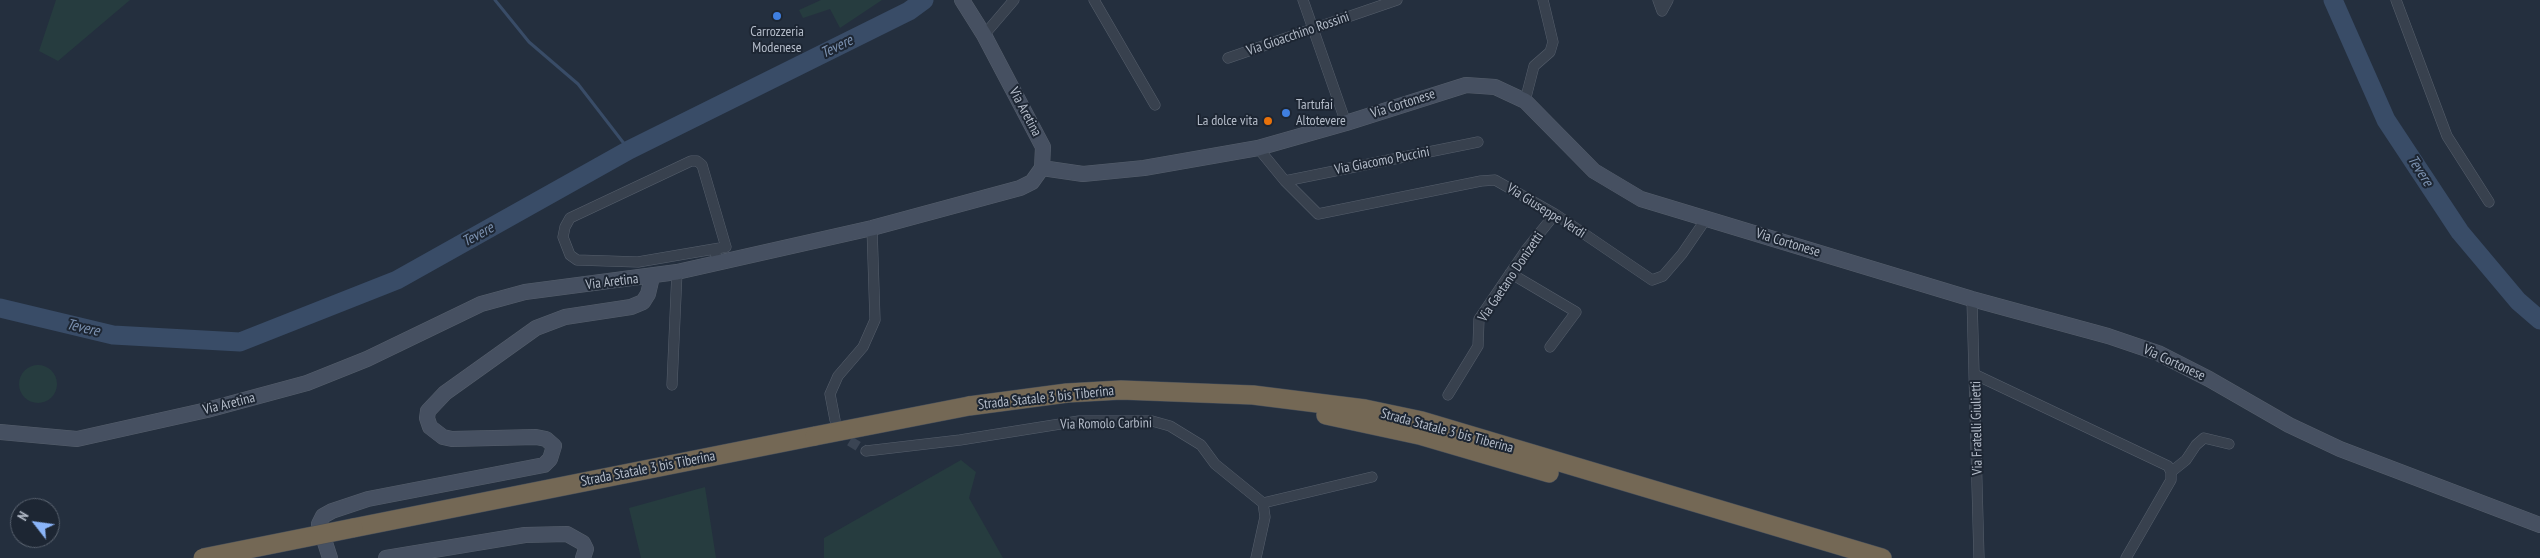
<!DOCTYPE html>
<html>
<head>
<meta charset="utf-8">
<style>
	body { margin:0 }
	#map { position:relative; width:2540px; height:558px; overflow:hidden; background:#242f3e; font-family:"PT Sans Narrow",sans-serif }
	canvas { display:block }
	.north { position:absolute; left:10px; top:498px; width:50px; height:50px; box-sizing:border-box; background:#1d2633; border:1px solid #59626f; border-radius:50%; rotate:300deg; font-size:14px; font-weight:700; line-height:20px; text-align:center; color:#b4bcc9 }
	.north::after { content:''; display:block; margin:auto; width:18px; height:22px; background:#8ab4f8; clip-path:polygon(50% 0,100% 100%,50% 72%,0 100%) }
</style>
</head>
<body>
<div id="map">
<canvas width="2540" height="558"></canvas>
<div class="north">N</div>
</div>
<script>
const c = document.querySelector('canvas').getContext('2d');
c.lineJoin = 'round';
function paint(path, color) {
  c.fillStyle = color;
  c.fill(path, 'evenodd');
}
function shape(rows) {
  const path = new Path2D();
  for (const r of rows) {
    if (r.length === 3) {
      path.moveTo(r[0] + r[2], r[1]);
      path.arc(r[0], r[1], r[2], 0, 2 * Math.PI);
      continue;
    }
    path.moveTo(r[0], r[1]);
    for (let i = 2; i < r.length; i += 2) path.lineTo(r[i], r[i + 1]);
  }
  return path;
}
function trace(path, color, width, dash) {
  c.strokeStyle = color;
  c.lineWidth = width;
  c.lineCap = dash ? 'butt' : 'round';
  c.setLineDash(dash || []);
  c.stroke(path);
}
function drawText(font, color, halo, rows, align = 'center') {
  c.font = font + ' "PT Sans Narrow",sans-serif';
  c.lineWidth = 4;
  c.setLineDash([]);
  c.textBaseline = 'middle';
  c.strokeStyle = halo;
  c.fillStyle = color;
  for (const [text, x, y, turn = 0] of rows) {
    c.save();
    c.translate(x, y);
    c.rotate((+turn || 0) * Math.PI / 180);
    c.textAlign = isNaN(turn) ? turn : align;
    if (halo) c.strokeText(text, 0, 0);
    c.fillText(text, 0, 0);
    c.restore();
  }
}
paint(shape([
	[56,0,130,0,58,61,39,51],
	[821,0,882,0,840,28,830,9,803,18,799,10],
	[38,384,19],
	[961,460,976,472,969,498,1003,558,824,558,824,538],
	[705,487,716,558,641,558,629,508]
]), '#263c3f');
trace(shape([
	[495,0,529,42,578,84,629,150]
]), '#394c67', 3);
trace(shape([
	[2333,0,2386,120,2460,232,2518,301,2540,320],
	[0,308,113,335,240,342,397,280,629,150,909,11,924,0]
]), '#394c67', 19);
trace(shape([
	[841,429,848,440,866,451]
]), '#3a4453', 10, [10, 5]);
const street = shape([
	[1094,0,1155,105],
	[1303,0,1346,123],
	[1658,0,1662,11,1668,0],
	[2396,0,2447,136,2489,202],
	[984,35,1014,0],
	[1228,58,1397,0],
	[1525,101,1534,66,1550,52,1553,42,1543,0],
	[1258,148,1285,181,1318,214,1481,181,1495,180,1555,214,1652,280,1663,276,1682,254,1706,219],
	[1285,181,1478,142],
	[714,249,726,247,702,165,697,161,691,161,570,218,565,227,563,237,570,255,577,260,638,262,714,249,719,263],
	[1510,273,1576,312,1550,347],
	[1972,299,1979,558],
	[1976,375,2168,466,2171,472,2171,480,2126,558],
	[672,385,677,272],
	[1448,395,1478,346,1479,319,1526,250,1555,214],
	[835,420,830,394,838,376,863,347,875,320,872,228],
	[866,451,960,440,1079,421,1152,421,1170,426,1201,445,1215,464,1263,503,1265,517,1256,558],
	[2171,472,2186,460,2196,445,2204,438,2229,444],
	[1263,503,1372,477]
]);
const secondary = shape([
	[1042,168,1083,174,1144,168,1258,148,1346,123,1466,85,1495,87,1525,101,1594,171,1641,199,1972,299,2108,336,2158,353,2209,379,2289,425,2340,449,2540,525],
	[0,432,77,439,207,410,307,383,367,359,481,304,525,292,677,272,872,228,1020,188,1032,182,1042,168,1043,147,984,35,962,0],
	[330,558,319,524,323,516,332,511,368,499,544,465,550,459,554,446,546,439,536,437,452,439,443,437,430,427,427,418,428,411,445,393,536,328,565,317,631,307,643,302,648,294,652,277],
	[386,558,525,535,567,534,583,543,586,549,583,558]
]);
const highway = shape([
	[969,406,1067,393,1121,390,1253,395,1365,409,1422,421,1882,558],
	[1326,415,1419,435,1549,473],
	[353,528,815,436]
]);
trace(street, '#565f6c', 11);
trace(secondary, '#565f6c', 16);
trace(highway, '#434c59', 20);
trace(street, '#38414e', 10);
trace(secondary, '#465061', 15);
trace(highway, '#746855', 19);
const highwayBridge = shape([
	[815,436,969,406],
	[203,558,353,528]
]);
trace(highwayBridge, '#434c59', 20, []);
trace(highwayBridge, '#746855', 19);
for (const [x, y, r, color] of [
	[777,16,5,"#3f7fe0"],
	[1286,113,5,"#3f7fe0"],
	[1268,121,5,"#e8710a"]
]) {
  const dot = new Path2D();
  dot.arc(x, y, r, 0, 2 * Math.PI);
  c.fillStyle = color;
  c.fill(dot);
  trace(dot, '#1d2633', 2);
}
drawText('14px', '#b4bcc9', '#1d2633', [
	["Carrozzeria",777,32],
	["Modenese",777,48],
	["Tartufai",1296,105,"left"],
	["Altotevere",1296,121,"left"],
	["La dolce vita",1258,121,"right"]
]);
drawText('14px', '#b4bcc9', '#1d2633', [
	["Via Gioacchino Rossini",1298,34,-19],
	["Via Cortonese",1403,104,-18],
	["Via Aretina",1025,112,62],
	["Via Giacomo Puccini",1382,161,-11],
	["Via Giuseppe Verdi",1546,211,32],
	["Via Cortonese",1788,243,17],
	["Via Gaetano Donizetti",1511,277,-56],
	["Via Aretina",612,282,-7],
	["Via Cortonese",2174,363,25],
	["Strada Statale 3 bis Tiberina",1046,398,-6],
	["Via Aretina",229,404,-14],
	["Via Romolo Carbini",1106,424,-1],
	["Via Fratelli Giulietti",1977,428,-91],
	["Strada Statale 3 bis Tiberina",1447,431,15],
	["Strada Statale 3 bis Tiberina",648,469,-11]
]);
drawText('italic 15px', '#7c92b1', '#1d2633', [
	["Tevere",837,47,-26],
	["Tevere",2420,171,57],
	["Tevere",478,235,-29],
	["Tevere",83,328,13]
]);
</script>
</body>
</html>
